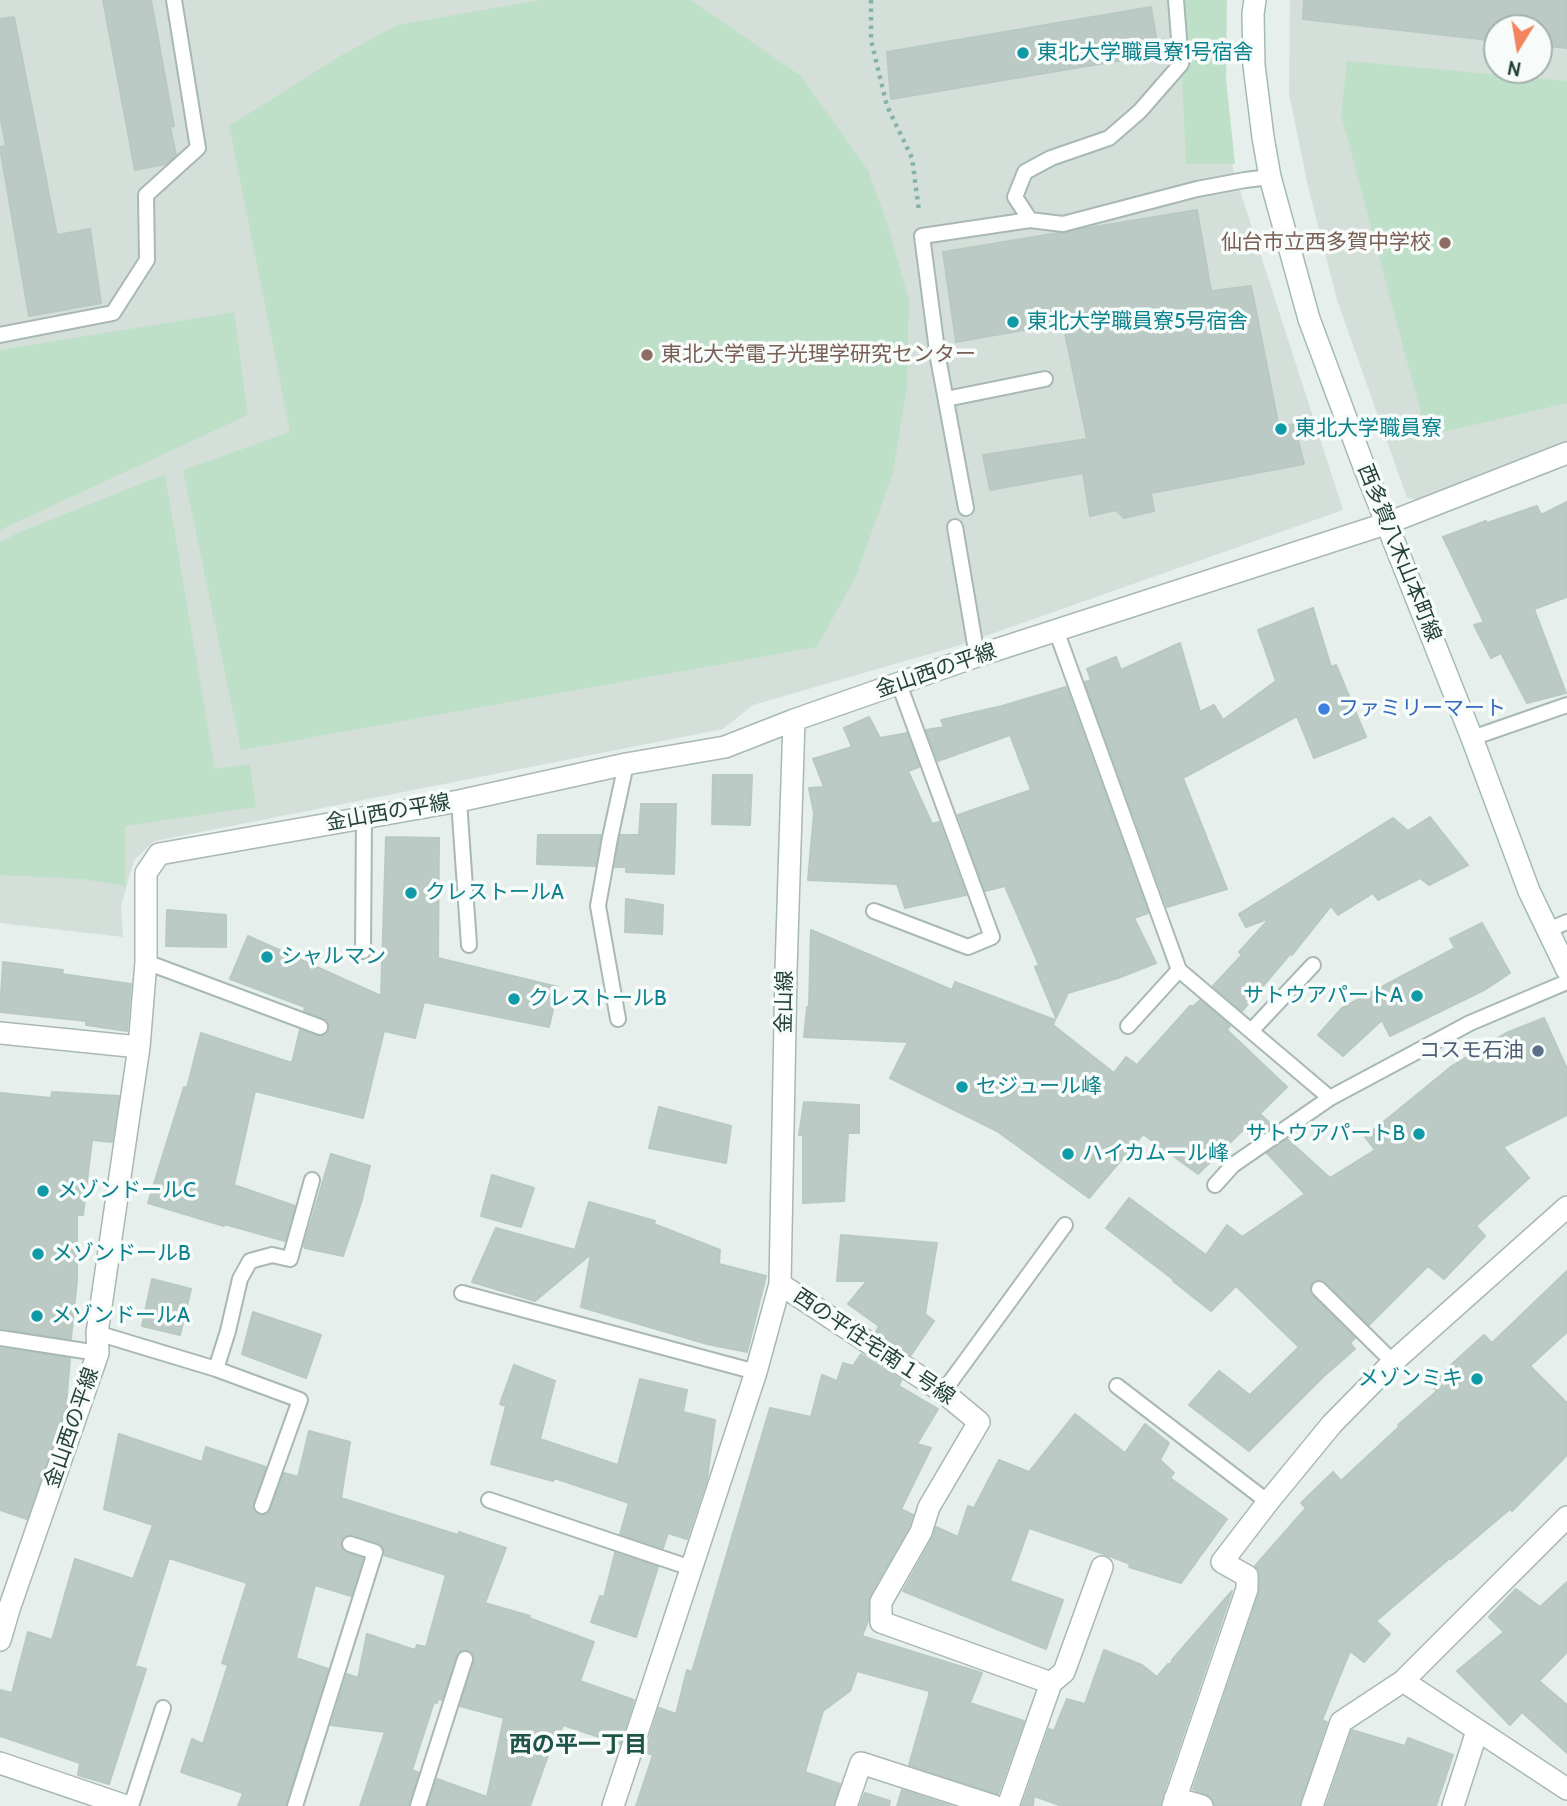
<!DOCTYPE html>
<html>
<head>
<meta charset="utf-8">
<style>
	body { margin:0 }
	#map { position:relative; width:1567px; height:1806px; overflow:hidden; background:#e6efeb; font-family:Cabin,sans-serif }
	canvas { display:block }
	.north { position:absolute; left:1483px; top:14px; width:70px; height:70px; box-sizing:border-box; background:#f7fbf9; border:2px solid #a3b1ad; border-radius:50%; rotate:191deg; font-size:19px; font-weight:700; line-height:28px; text-align:center; color:#24423a }
	.north::after { content:''; display:block; margin:auto; width:24px; height:32px; background:#f4845f; clip-path:polygon(50% 0,100% 100%,50% 72%,0 100%) }
</style>
</head>
<body>
<div id="map">
<canvas width="1567" height="1806"></canvas>
<div class="north">N</div>
</div>
<script>
const c = document.querySelector('canvas').getContext('2d');
c.lineJoin = 'round';
function paint(path, color) {
  c.fillStyle = color;
  c.fill(path, 'evenodd');
}
function shape(rows) {
  const path = new Path2D();
  for (const r of rows) {
    path.moveTo(r[0], r[1]);
    for (let i = 2; i < r.length; i += 2) path.lineTo(r[i], r[i + 1]);
  }
  return path;
}
function trace(path, color, width, dash) {
  c.strokeStyle = color;
  c.lineWidth = width;
  c.lineCap = dash ? 'butt' : 'round';
  c.setLineDash(dash || []);
  c.stroke(path);
}
function drawText(font, color, halo, rows, align = 'center') {
  c.font = font + ' Cabin,"Noto Sans JP",sans-serif';
  c.lineWidth = 7;
  c.setLineDash([]);
  c.textBaseline = 'middle';
  c.strokeStyle = halo;
  c.fillStyle = color;
  for (const [text, x, y, turn = 0] of rows) {
    c.save();
    c.translate(x, y);
    c.rotate((+turn || 0) * Math.PI / 180);
    c.textAlign = isNaN(turn) ? turn : align;
    if (halo) c.strokeText(text, 0, 0);
    c.fillText(text, 0, 0);
    c.restore();
  }
}
paint(shape([
	[0,0,1217,0,1233,169,1343,510,957,646,753,705,723,729,155,841,134,860,121,906,123,937,0,923],
	[1290,0,1567,0,1567,443,1425,501,1407,498,1337,300,1308,186,1289,94],
	[1497,28,1539,28,1539,70,1497,70]
]), '#d4dfda');
paint(shape([
	[540,0,691,0,801,76,869,172,888,226,909,300,907,388,893,473,856,576,817,647,241,750,183,470,290,432,229,126,342,55,397,25],
	[1178,0,1227,0,1226,79,1235,164,1186,164],
	[1347,61,1567,81,1567,403,1427,436,1341,115],
	[234,312,248,415,0,530,0,350],
	[165,474,215,769,250,764,256,807,125,826,125,886,82,879,0,875,0,542,22,531]
]), '#bfe0c8');
const building = shape([
	[103,0,151,0,174,126,170,127,176,155,166,164,135,170,103,0],
	[1304,0,1567,0,1567,48,1539,45,1539,28,1497,28,1497,41,1303,19,1304,0],
	[1151,7,1159,54,891,99,887,52,1151,7],
	[14,17,57,235,90,229,101,303,29,316,0,147,6,146,0,114,0,19,14,17],
	[1197,210,1211,291,1251,286,1279,427,1294,424,1304,464,1151,493,1154,511,1124,518,1116,510,1090,516,1083,473,990,490,983,455,1087,439,1063,323,956,342,943,252,1197,210],
	[1567,502,1567,597,1534,609,1566,693,1527,703,1501,653,1491,658,1474,625,1484,622,1443,537,1486,521,1487,523,1537,506,1541,515,1567,502],
	[1313,608,1331,667,1336,665,1366,737,1314,758,1297,716,1183,778,1227,889,1167,907,1085,682,1091,680,1087,669,1116,657,1121,670,1180,643,1200,712,1214,705,1223,720,1276,681,1258,630,1313,608],
	[1066,687,1148,913,1134,918,1156,963,1118,978,1068,993,1056,1018,1035,967,1039,965,1005,886,985,891,958,815,1031,790,1010,735,938,761,926,730,944,727,941,720,1002,706,1066,687],
	[869,717,880,738,907,733,919,767,908,771,932,824,939,822,966,895,905,908,897,884,808,880,814,813,809,788,824,787,813,759,852,747,844,728,869,717],
	[713,775,752,775,750,825,712,824,713,775],
	[641,804,676,804,674,874,626,872,626,867,615,867,620,835,639,835,641,804],
	[1430,817,1468,865,1429,885,1420,878,1378,900,1373,893,1338,915,1331,906,1292,955,1290,954,1242,1011,1213,986,1242,955,1239,952,1270,918,1246,927,1239,914,1393,818,1408,831,1430,817],
	[538,835,601,835,595,866,537,864,538,835],
	[386,837,439,838,438,958,558,987,549,1027,424,1002,415,1038,384,1031,363,1118,255,1091,234,1185,295,1206,285,1241,224,1224,224,1226,148,1203,184,1087,187,1088,201,1033,292,1063,300,1030,321,1037,326,1035,329,1031,329,1025,327,1020,304,1011,305,1007,230,979,248,936,381,996,386,837],
	[626,899,663,905,662,934,625,932,626,899],
	[167,910,226,915,226,947,166,946,167,910],
	[1482,923,1510,973,1486,989,1390,1036,1382,1020,1343,1056,1318,1035,1342,1008,1455,948,1450,939,1482,923],
	[811,930,952,990,955,982,1055,1020,1053,1025,1114,1073,1126,1057,1137,1065,1190,1006,1194,1006,1200,1000,1230,1026,1227,1030,1287,1087,1198,1174,1143,1134,1089,1198,997,1131,890,1078,908,1042,804,1037,807,1007,809,1007,811,930],
	[3,962,63,970,62,974,131,984,127,1031,86,1025,86,1021,0,1012,3,962],
	[1544,1018,1567,1069,1567,1115,1503,1147,1529,1178,1476,1226,1485,1236,1444,1279,1428,1266,1369,1325,1326,1282,1321,1280,1313,1282,1310,1287,1312,1295,1355,1338,1350,1343,1355,1349,1324,1376,1249,1451,1189,1405,1219,1371,1250,1395,1299,1347,1236,1286,1211,1311,1173,1281,1174,1280,1106,1228,1129,1198,1206,1255,1227,1225,1242,1237,1305,1194,1267,1153,1287,1139,1330,1178,1375,1150,1365,1137,1452,1066,1506,1033,1544,1018],
	[52,1092,119,1096,112,1142,92,1140,83,1215,77,1215,77,1280,71,1339,0,1329,0,1093,51,1098,52,1092],
	[804,1102,859,1105,859,1133,848,1133,844,1201,803,1203,803,1135,799,1135,804,1102],
	[659,1107,731,1126,726,1163,649,1148,659,1107],
	[1260,1114,1273,1126,1253,1139,1245,1130,1260,1114],
	[331,1154,370,1166,361,1203,343,1256,305,1248,304,1246,331,1154],
	[492,1175,534,1188,521,1227,481,1216,492,1175],
	[589,1202,655,1221,654,1224,720,1250,719,1264,766,1276,747,1352,707,1344,581,1307,591,1254,535,1301,472,1282,496,1228,575,1250,589,1202],
	[841,1235,937,1243,925,1314,934,1321,911,1355,876,1332,879,1326,848,1304,867,1281,837,1281,841,1235],
	[1567,1271,1567,1332,1530,1366,1567,1403,1567,1455,1512,1511,1510,1509,1451,1559,1450,1558,1376,1621,1390,1634,1364,1662,1350,1651,1322,1720,1327,1722,1299,1806,1215,1806,1211,1797,1193,1789,1259,1593,1260,1575,1259,1570,1255,1566,1306,1508,1301,1503,1333,1472,1341,1481,1400,1426,1398,1425,1437,1391,1430,1384,1484,1335,1492,1343,1567,1271],
	[152,1279,191,1289,180,1335,142,1326,152,1279],
	[253,1312,321,1335,306,1378,242,1354,253,1312],
	[0,1348,70,1358,66,1406,27,1519,0,1510,0,1348],
	[861,1354,901,1380,899,1386,938,1409,917,1444,931,1448,901,1509,913,1515,909,1527,870,1595,868,1602,868,1621,862,1636,982,1673,970,1703,1024,1721,998,1794,909,1765,929,1695,929,1691,857,1671,850,1691,823,1711,805,1772,840,1784,833,1806,636,1806,653,1755,645,1752,659,1708,676,1714,687,1670,692,1672,770,1408,811,1417,822,1375,837,1381,843,1363,853,1366,861,1354],
	[514,1365,555,1381,540,1439,618,1465,640,1379,687,1390,683,1412,715,1420,707,1479,687,1539,668,1533,663,1548,620,1534,629,1503,554,1478,553,1481,491,1464,506,1406,500,1404,514,1365],
	[1075,1414,1125,1453,1145,1424,1169,1443,1160,1460,1174,1473,1170,1478,1227,1519,1181,1583,1129,1567,1130,1564,1107,1555,1029,1528,1010,1581,1063,1600,1046,1649,903,1591,932,1539,936,1527,958,1537,968,1506,974,1508,999,1460,1029,1472,1075,1414],
	[309,1431,350,1442,341,1498,458,1535,459,1532,506,1548,485,1603,530,1616,529,1618,594,1642,580,1681,634,1700,620,1744,563,1725,560,1734,556,1733,530,1806,428,1806,437,1779,487,1797,504,1718,460,1706,474,1658,472,1652,467,1650,462,1650,456,1656,442,1700,438,1699,437,1703,434,1702,412,1770,419,1773,409,1806,360,1806,385,1732,331,1725,347,1674,358,1678,367,1634,415,1650,417,1645,426,1647,446,1575,384,1555,384,1549,379,1543,349,1535,344,1536,341,1540,341,1545,342,1550,347,1553,363,1558,351,1596,315,1585,296,1658,328,1669,286,1806,238,1806,243,1793,181,1772,192,1739,203,1744,228,1665,222,1663,247,1583,169,1558,135,1666,146,1669,109,1784,78,1775,80,1763,0,1736,0,1690,12,1693,28,1632,52,1640,75,1559,133,1579,153,1525,104,1509,119,1434,202,1462,206,1447,266,1467,252,1507,255,1513,263,1516,268,1514,271,1509,284,1473,298,1477,309,1431],
	[615,1553,658,1567,636,1637,591,1622,600,1596,604,1597,615,1553],
	[1567,1582,1567,1652,1539,1681,1567,1705,1567,1753,1522,1712,1510,1725,1457,1671,1504,1632,1489,1617,1516,1589,1540,1607,1567,1582],
	[1232,1591,1163,1794,1160,1806,1062,1806,1034,1796,1033,1806,1022,1806,1049,1729,1054,1731,1067,1699,1085,1704,1104,1650,1142,1665,1157,1677,1168,1664,1171,1664,1172,1660,1232,1591],
	[1352,1730,1405,1746,1408,1738,1453,1755,1436,1806,1326,1806,1352,1730],
	[902,1790,951,1806,897,1806,902,1790],
	[865,1793,890,1801,889,1806,860,1806,865,1793]
]);
paint(building, '#bbcac4');
trace(building, '#b8c9c2', 2);
const lane = shape([
	[1176,0,1181,64,1140,111,1109,138,1051,158,1025,172,1015,197,1030,220,1063,224,1197,189,1245,180,1270,177],
	[0,335,113,313,147,260,146,195,198,148,174,0],
	[946,399,1045,379],
	[966,508,938,358,922,236,1030,220],
	[955,527,977,656],
	[1056,630,1179,970,1330,1098],
	[1472,738,1567,705],
	[459,801,469,945],
	[874,911,968,947,992,937,899,684],
	[1548,930,1567,922],
	[363,951,364,818],
	[146,962,320,1027],
	[618,1019,598,906,610,838,626,764],
	[1128,1026,1179,970],
	[1251,1031,1313,965],
	[1215,1185,1233,1165,1330,1098,1470,1023,1567,982],
	[1319,1289,1393,1362],
	[462,1293,756,1372],
	[97,1333,216,1369,300,1400,262,1506],
	[0,1338,98,1353],
	[216,1369,228,1331,240,1279,250,1261,272,1255,290,1259,312,1180],
	[1117,1386,1268,1502],
	[943,1392,1065,1225],
	[489,1500,691,1568],
	[131,1806,163,1708],
	[295,1806,375,1552,350,1544],
	[418,1806,465,1659]
]);
const street = shape([
	[0,1033,139,1047],
	[780,1284,786,970,794,720],
	[0,1640,9,1609,98,1353,97,1333,139,1047,146,962,146,873,159,854,459,801,626,764,725,747,794,720,977,656,1388,523,1567,453],
	[1403,1681,1567,1789],
	[0,1763,126,1806],
	[1175,1798,1202,1806],
	[613,1806,756,1372,780,1284,943,1392,979,1422,929,1507,921,1532,881,1602,881,1622,1051,1683],
	[846,1806,861,1763,994,1806],
	[1008,1806,1051,1683,1064,1672,1102,1567],
	[1173,1806,1247,1589,1247,1576,1222,1562,1268,1502,1332,1424,1393,1362,1567,1207],
	[1312,1806,1341,1722,1403,1681,1567,1517],
	[1453,1806,1477,1731]
]);
const secondary = shape([
	[1255,0,1253,14,1254,65,1263,137,1270,177,1309,319,1363,464,1472,738,1529,891,1567,970]
]);
trace(lane, '#a8b8b2', 18);
trace(street, '#a8b8b2', 24);
trace(secondary, '#a4bbb3', 24);
trace(shape([
	[871,0,871,40,887,106,912,158,919,211]
]), '#86b3a5', 4.5, [3.5, 5]);
trace(lane, '#fff', 14);
trace(street, '#fff', 21);
trace(secondary, '#fff', 21);
for (const [x, y, r, color] of [
	[1023,53,7,"#0f9aa8"],
	[1445,243,7,"#8d6e63"],
	[1013,322,7,"#0f9aa8"],
	[647,355,7,"#8d6e63"],
	[1281,429,7,"#0f9aa8"],
	[1324,709,7,"#3f7fe0"],
	[411,893,7,"#0f9aa8"],
	[267,957,7,"#0f9aa8"],
	[1417,996,7,"#0f9aa8"],
	[514,999,7,"#0f9aa8"],
	[1538,1051,7,"#5c6f8a"],
	[962,1087,7,"#0f9aa8"],
	[1419,1134,7,"#0f9aa8"],
	[1068,1154,7,"#0f9aa8"],
	[43,1191,7,"#0f9aa8"],
	[38,1254,7,"#0f9aa8"],
	[37,1316,7,"#0f9aa8"],
	[1477,1379,7,"#0f9aa8"]
]) {
  const dot = new Path2D();
  dot.arc(x, y, r, 0, 2 * Math.PI);
  c.fillStyle = color;
  c.fill(dot);
  trace(dot, '#f7fbf9', 2.5);
}
drawText('21px', '#0d838f', '#f7fbf9', [
	["東北大学職員寮1号宿舎",1037,53],
	["東北大学職員寮5号宿舎",1027,322],
	["東北大学職員寮",1295,429],
	["クレストールA",425,893],
	["シャルマン",281,957],
	["サトウアパートA",1403,996,"right"],
	["クレストールB",528,999],
	["セジュール峰",976,1087],
	["サトウアパートB",1405,1134,"right"],
	["ハイカムール峰",1082,1154],
	["メゾンドールC",57,1191],
	["メゾンドールB",52,1254],
	["メゾンドールA",51,1316],
	["メゾンミキ",1463,1379,"right"]
], 'left');
drawText('21px', '#785e54', '#f7fbf9', [
	["仙台市立西多賀中学校",1431,243],
	["東北大学電子光理学研究センター",661,355,"left"]
], 'right');
drawText('21px', '#24423a', '#f7fbf9', [
	["西多賀八木山本町線",1399,553,68],
	["金山西の平線",936,671,-19],
	["金山西の平線",388,813,-10],
	["金山線",785,1002,-89],
	["西の平住宅南１号線",874,1347,34],
	["金山西の平線",72,1428,-71]
]);
drawText('21px', '#366cbe', '#f7fbf9', [
	["ファミリーマート",1338,709]
], 'left');
drawText('21px', '#4e5e75', '#f7fbf9', [
	["コスモ石油",1524,1051]
], 'right');
drawText('bold 23px', '#1f5548', '#f7fbf9', [
	["西の平一丁目",578,1745]
]);
</script>
</body>
</html>
